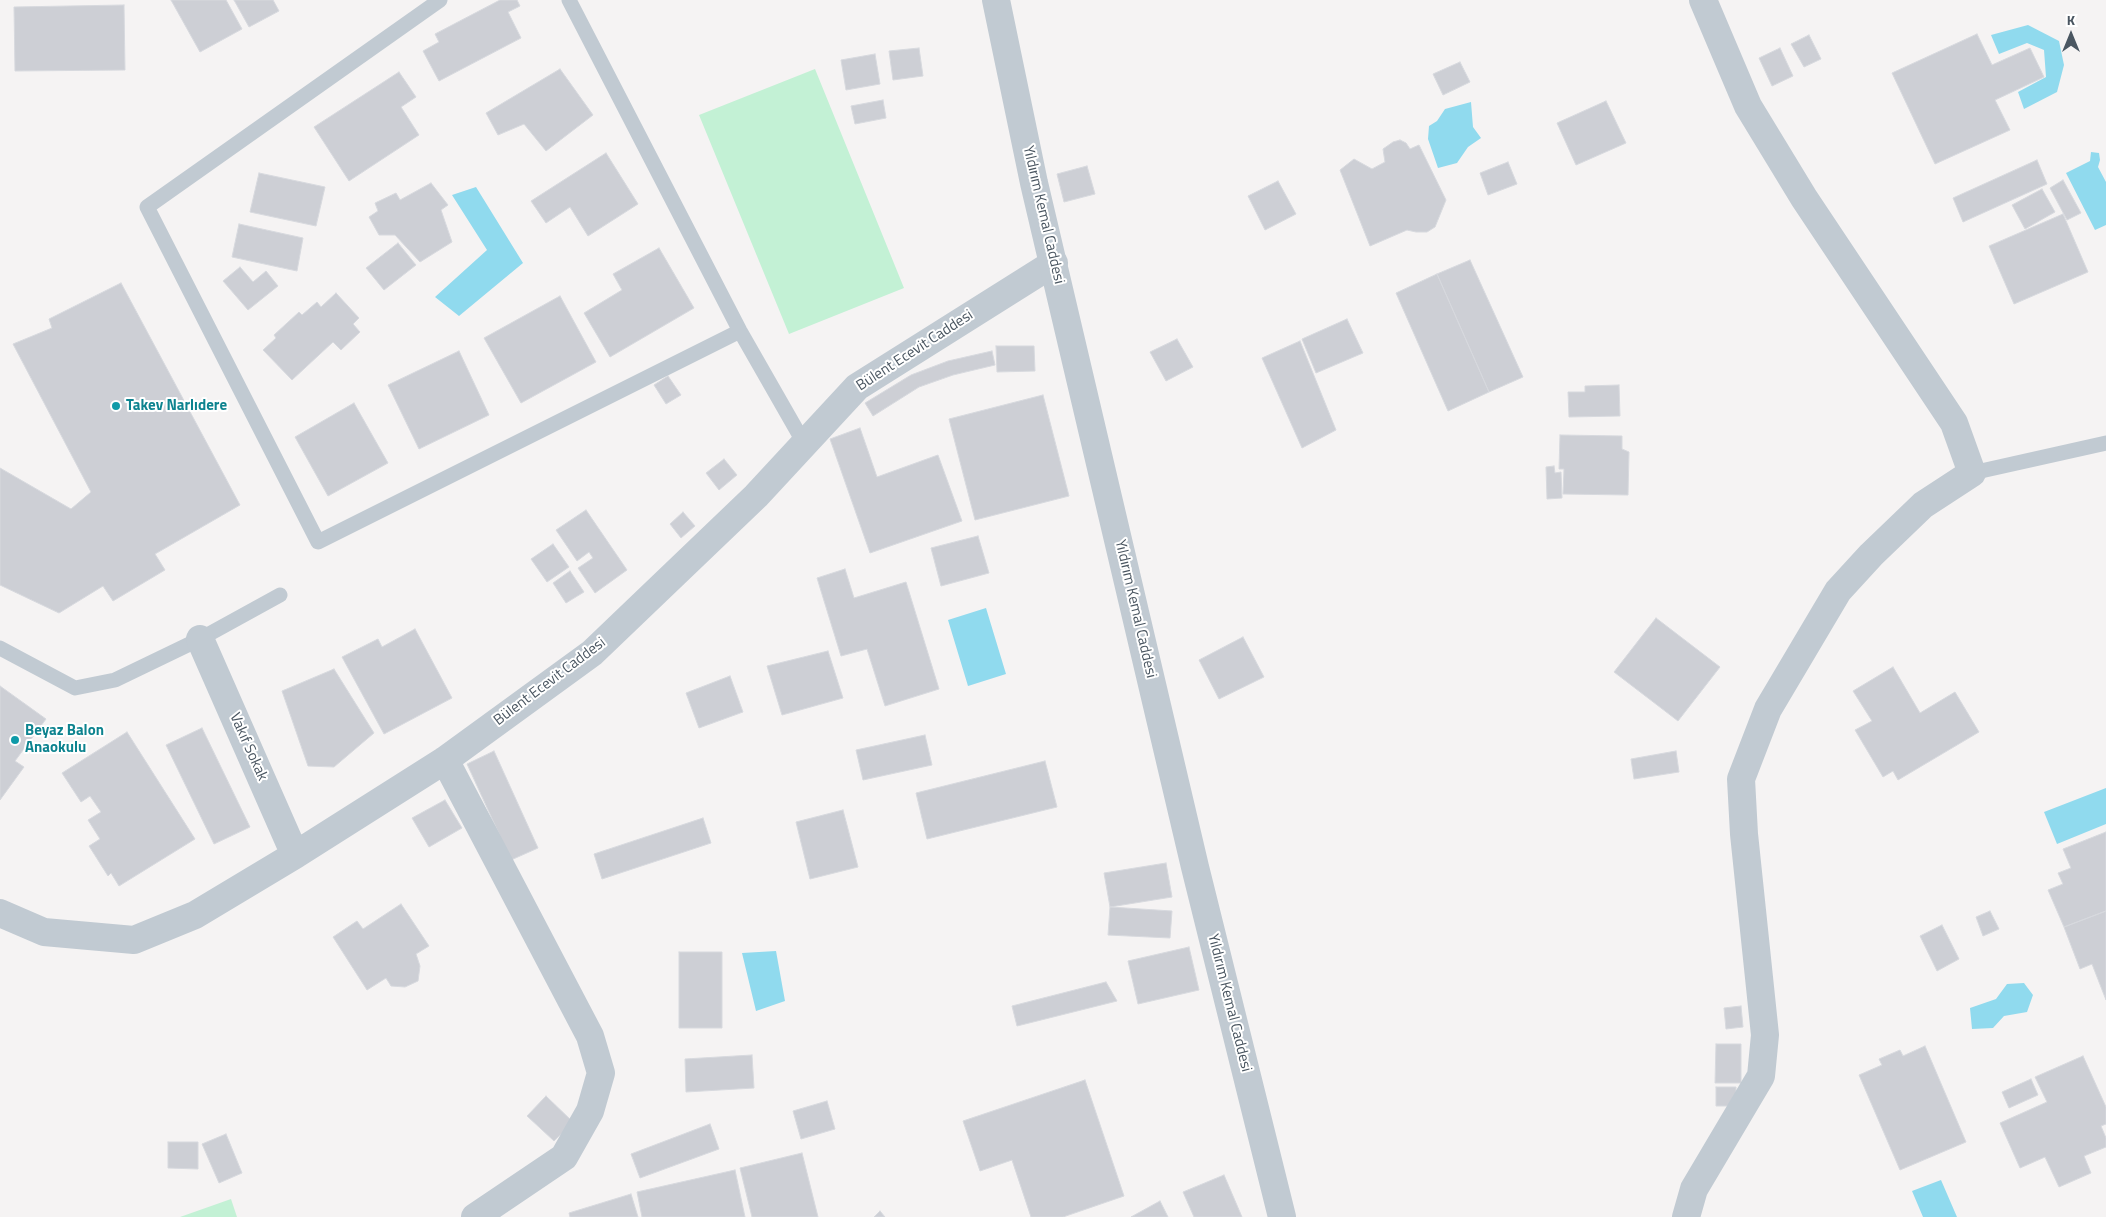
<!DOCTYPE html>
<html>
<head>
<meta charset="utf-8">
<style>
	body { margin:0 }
	#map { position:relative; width:2106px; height:1217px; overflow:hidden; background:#f5f3f3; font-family:"Titillium Web",sans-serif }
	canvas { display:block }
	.north { position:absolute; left:2046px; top:10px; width:50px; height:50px; -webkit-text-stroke:4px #fff; paint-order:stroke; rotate:0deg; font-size:14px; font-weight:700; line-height:20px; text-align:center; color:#4a5661 }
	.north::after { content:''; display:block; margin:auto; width:18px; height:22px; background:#4a5661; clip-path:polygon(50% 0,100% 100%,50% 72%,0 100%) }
</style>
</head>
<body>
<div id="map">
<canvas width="2106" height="1217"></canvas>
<div class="north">K</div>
</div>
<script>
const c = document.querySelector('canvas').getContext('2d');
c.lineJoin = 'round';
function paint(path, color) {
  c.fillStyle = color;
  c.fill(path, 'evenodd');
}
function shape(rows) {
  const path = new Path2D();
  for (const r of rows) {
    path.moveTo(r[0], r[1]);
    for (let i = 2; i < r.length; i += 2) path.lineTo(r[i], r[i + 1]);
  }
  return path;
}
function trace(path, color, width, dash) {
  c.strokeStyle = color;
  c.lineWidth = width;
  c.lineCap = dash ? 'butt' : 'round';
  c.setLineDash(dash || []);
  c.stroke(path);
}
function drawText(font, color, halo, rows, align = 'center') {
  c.font = font + ' "Titillium Web",sans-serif';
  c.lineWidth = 4;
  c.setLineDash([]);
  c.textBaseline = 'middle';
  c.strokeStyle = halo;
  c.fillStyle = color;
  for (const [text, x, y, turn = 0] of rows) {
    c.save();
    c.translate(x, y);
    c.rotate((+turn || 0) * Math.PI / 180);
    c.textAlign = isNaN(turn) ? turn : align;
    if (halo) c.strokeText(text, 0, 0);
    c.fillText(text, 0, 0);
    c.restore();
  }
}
paint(shape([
	[815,69,904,288,789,334,699,115],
	[231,1199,237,1217,180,1217]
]), '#c3f1d5');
paint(shape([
	[2028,25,2059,41,2064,65,2057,92,2024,109,2018,92,2046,77,2044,50,2027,43,1999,54,1991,35],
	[1471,102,1473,127,1481,138,1468,147,1457,163,1438,168,1428,139,1429,126,1437,121,1445,109],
	[2091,152,2099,153,2100,160,2098,167,2106,182,2106,225,2095,230,2066,173,2090,161],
	[476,187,523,263,459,316,435,297,487,250,452,195],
	[986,608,1006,674,968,686,948,620],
	[2106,788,2106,824,2057,844,2044,812],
	[776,951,785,1001,756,1011,742,953],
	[2024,983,2033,995,2027,1012,2004,1016,1993,1028,1972,1029,1970,1008,1996,999,2007,984],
	[1941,1180,1957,1217,1923,1217,1912,1191]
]), '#90daee');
const building = shape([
	[171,0,226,0,242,29,200,52,171,0],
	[234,0,273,0,279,11,249,27,234,0],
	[500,0,517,0,520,6,508,12,521,38,439,81,423,51,439,42,435,34,500,0],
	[124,5,125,70,15,71,14,7,124,5],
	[1977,34,1992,65,2030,48,2044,77,1995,100,2010,130,1935,164,1892,73,1977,34],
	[1809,35,1821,59,1804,67,1791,44,1809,35],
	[919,48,923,76,893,80,889,51,919,48],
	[1780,48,1793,76,1772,86,1759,58,1780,48],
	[875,54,880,84,846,90,841,60,875,54],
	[1460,62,1470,82,1443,95,1433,74,1460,62],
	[560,69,593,115,546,151,524,124,498,135,486,113,560,69],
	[399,72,416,97,401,107,419,135,349,181,314,127,399,72],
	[883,100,886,118,855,124,851,106,883,100],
	[1606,101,1626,143,1576,165,1557,123,1606,101],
	[1400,140,1406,143,1410,149,1419,145,1446,200,1435,227,1427,232,1416,232,1407,230,1370,246,1340,170,1354,159,1372,169,1385,162,1383,149,1393,142,1400,140],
	[606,153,638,204,588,236,570,207,546,223,531,201,606,153],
	[2037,160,2047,184,1963,222,1953,198,2037,160],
	[1508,162,1517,184,1488,195,1480,173,1508,162],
	[1087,166,1095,194,1064,202,1057,174,1087,166],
	[259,173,325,187,316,226,250,212,259,173],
	[2063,180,2081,213,2067,220,2050,188,2063,180],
	[1278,181,1296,214,1265,230,1248,196,1278,181],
	[431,183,448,205,441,210,452,242,420,262,395,235,379,235,369,217,378,211,375,203,396,193,400,200,431,183],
	[2042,189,2055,212,2025,229,2012,205,2042,189],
	[2063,214,2088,272,2014,304,1989,246,2063,214],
	[239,224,303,238,297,271,232,257,239,224],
	[398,243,416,265,384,290,366,268,398,243],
	[659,248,694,308,610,357,584,313,622,290,613,274,659,248],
	[1470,260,1523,377,1489,392,1437,274,1470,260],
	[240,267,253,282,266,271,278,286,248,310,223,281,240,267],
	[1437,274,1489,392,1448,411,1396,293,1437,274],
	[121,283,240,505,155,554,165,570,113,601,103,586,59,613,0,585,0,468,71,509,91,492,13,344,52,328,49,319,121,283],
	[336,293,359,318,353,324,360,332,341,350,333,342,292,380,263,350,276,338,274,335,299,312,302,315,317,302,321,307,336,293],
	[560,296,596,362,521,403,484,338,560,296],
	[1347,319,1363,353,1316,373,1302,339,1347,319],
	[1177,339,1193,367,1166,381,1150,352,1177,339],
	[1300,341,1336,430,1302,448,1262,358,1300,341],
	[996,346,1034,346,1035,371,997,372,996,346],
	[459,351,489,415,419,449,388,385,459,351],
	[992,351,995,365,953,375,919,387,873,416,865,403,911,375,948,361,992,351],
	[668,376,681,395,666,404,654,385,668,376],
	[1619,385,1620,416,1569,417,1568,392,1585,392,1585,386,1619,385],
	[1043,395,1069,496,975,520,949,419,1043,395],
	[354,403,388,463,328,496,295,437,354,403],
	[860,428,877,477,938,455,962,521,870,553,830,439,860,428],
	[1560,435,1622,436,1622,449,1629,452,1628,495,1563,494,1564,469,1559,469,1560,435],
	[724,459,737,475,719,490,706,473,724,459],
	[1554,466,1555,473,1561,472,1562,498,1547,499,1546,467,1554,466],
	[586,510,627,570,595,593,578,568,593,558,589,552,577,561,556,530,586,510],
	[683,512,695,526,681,538,670,524,683,512],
	[978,536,989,573,941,586,931,548,978,536],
	[553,544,569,567,547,582,531,559,553,544],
	[845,569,854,598,906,582,939,689,885,706,867,649,841,656,817,578,845,569],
	[570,571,584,592,566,603,553,583,570,571],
	[1656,618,1720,667,1678,721,1614,672,1656,618],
	[415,629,452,698,384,734,342,657,378,639,382,647,415,629],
	[1243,637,1264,677,1219,699,1199,660,1243,637],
	[828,651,843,698,782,715,767,666,828,651],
	[1893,667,1920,713,1955,692,1979,732,1898,780,1893,771,1883,777,1855,730,1872,721,1853,691,1893,667],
	[334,669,374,733,334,767,308,766,282,691,334,669],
	[730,676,743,712,699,728,686,693,730,676],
	[0,686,46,719,15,761,24,767,0,800,0,686],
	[202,728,250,827,214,844,166,745,202,728],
	[127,732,195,839,119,886,111,873,108,876,89,846,100,839,88,820,101,812,90,796,81,802,62,773,127,732],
	[925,735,932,765,863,780,856,750,925,735],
	[494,751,538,848,511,860,467,764,494,751],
	[1676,751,1679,772,1634,779,1631,759,1676,751],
	[1045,761,1057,807,927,839,916,793,1045,761],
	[445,800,462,828,429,847,412,818,445,800],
	[843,810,858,867,810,879,796,822,843,810],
	[703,818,711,843,602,879,594,854,703,818],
	[2106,832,2106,911,2064,927,2048,890,2063,884,2058,873,2071,868,2063,849,2106,832],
	[1166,863,1172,897,1110,907,1104,873,1166,863],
	[401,904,429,946,416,954,420,966,418,981,405,987,391,986,386,978,367,990,333,937,357,921,363,929,401,904],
	[1110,907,1172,911,1170,938,1108,935,1110,907],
	[1990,911,1999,929,1983,936,1976,917,1990,911],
	[2106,911,2106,1000,2092,964,2080,969,2064,927,2106,911],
	[1942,925,1959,959,1937,971,1920,936,1942,925],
	[1189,947,1199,990,1138,1004,1128,961,1189,947],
	[679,952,722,952,722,1028,679,1028,679,952],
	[1106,982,1117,1001,1017,1026,1012,1006,1106,982],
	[1741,1006,1743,1027,1726,1029,1724,1008,1741,1006],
	[1716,1044,1741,1044,1741,1083,1715,1083,1716,1044],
	[1925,1046,1966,1142,1900,1170,1859,1075,1882,1065,1879,1059,1900,1050,1903,1056,1925,1046],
	[752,1055,754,1088,686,1092,685,1059,752,1055],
	[2083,1056,2106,1107,2106,1124,2101,1126,2106,1138,2106,1147,2084,1156,2091,1173,2059,1187,2045,1157,2020,1168,2000,1123,2047,1102,2035,1077,2083,1056],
	[2031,1079,2038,1095,2009,1108,2002,1092,2031,1079],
	[1085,1080,1124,1196,1063,1217,1031,1217,1012,1160,980,1171,963,1121,1085,1080],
	[1716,1087,1736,1087,1736,1106,1716,1106,1716,1087],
	[546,1096,573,1122,554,1141,527,1116,546,1096],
	[827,1101,835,1129,801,1139,793,1111,827,1101],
	[710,1124,719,1149,640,1178,631,1154,710,1124],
	[226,1134,242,1173,219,1183,202,1144,226,1134],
	[168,1142,198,1142,198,1169,168,1168,168,1142],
	[802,1153,818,1217,752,1217,740,1168,802,1153],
	[735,1170,745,1217,642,1217,637,1192,735,1170],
	[1224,1175,1242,1217,1194,1217,1183,1192,1224,1175],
	[631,1194,638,1217,570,1217,569,1213,631,1194],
	[1160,1201,1168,1217,1131,1217,1160,1201],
	[880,1211,885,1217,874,1217,880,1211]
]);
paint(building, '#cdcfd5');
trace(building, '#d7d9de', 1);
trace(shape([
	[440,0,147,207,318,542,740,331],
	[569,0,740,331,804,443],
	[1972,473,2106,443],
	[0,648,75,688,115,680,200,639,280,595]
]), '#c1cad2', 15);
trace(shape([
	[200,639,295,855],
	[445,760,590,1036,601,1073,590,1111,564,1157,475,1217],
	[0,913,44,932,134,940,195,915,295,855,445,760,592,653,756,496,857,387,1054,263],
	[1686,1217,1694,1189,1761,1076,1765,1035,1744,834,1741,779,1768,709,1838,591,1871,555,1923,505,1972,473,1954,423,1804,198,1748,106,1703,0]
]), '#c1cad2', 28);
trace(shape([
	[996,0,1034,183,1195,867,1282,1217]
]), '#c1cad2', 28);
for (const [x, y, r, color] of [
	[116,406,5,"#0f9aa8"],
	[15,740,5,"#0f9aa8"]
]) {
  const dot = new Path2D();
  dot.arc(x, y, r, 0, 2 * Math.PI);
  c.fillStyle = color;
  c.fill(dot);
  trace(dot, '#fff', 2);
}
drawText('15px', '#4a5661', '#fff', [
	["Yıldırım Kemal Caddesi",1043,215,77],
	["Bülent Ecevit Caddesi",915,351,-33],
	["Yıldırım Kemal Caddesi",1135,609,77],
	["Bülent Ecevit Caddesi",550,682,-37],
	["Vakıf Sokak",248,747,66],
	["Yıldırım Kemal Caddesi",1229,1003,76]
]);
drawText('bold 15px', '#0d838f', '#fff', [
	["Takev Narlıdere",126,406],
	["Beyaz Balon",25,731],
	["Anaokulu",25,748]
], 'left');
</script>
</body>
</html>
